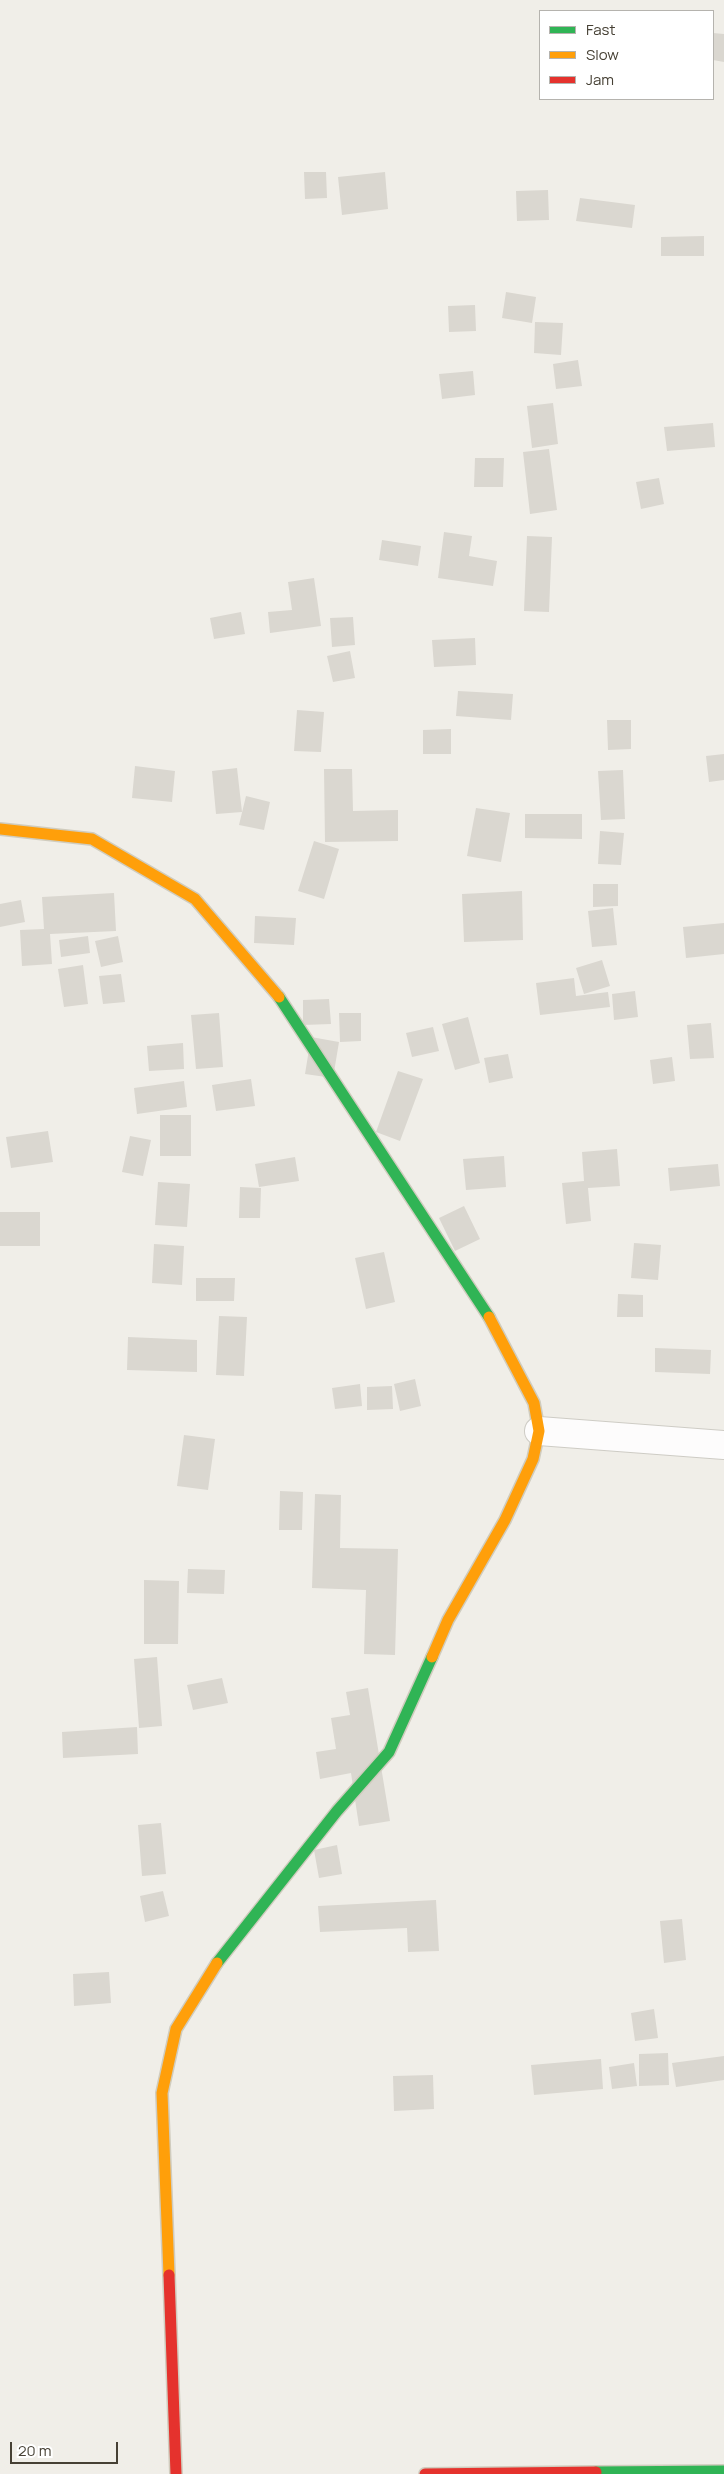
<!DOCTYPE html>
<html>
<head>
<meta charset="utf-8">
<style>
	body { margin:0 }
	#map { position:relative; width:724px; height:2474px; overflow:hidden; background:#f0eee8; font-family:Manrope,sans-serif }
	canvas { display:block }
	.legend { position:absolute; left:539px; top:10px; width:175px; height:90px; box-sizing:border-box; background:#fff; border:1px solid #b5b3ae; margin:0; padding:6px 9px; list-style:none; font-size:15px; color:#464034 }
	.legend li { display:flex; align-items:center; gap:10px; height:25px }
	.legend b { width:25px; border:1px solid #b5b3ae }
	.scale { position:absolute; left:10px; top:2442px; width:108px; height:22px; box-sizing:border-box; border:2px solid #464034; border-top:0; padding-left:6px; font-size:15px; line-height:18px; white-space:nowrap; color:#464034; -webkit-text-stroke:4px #fff; paint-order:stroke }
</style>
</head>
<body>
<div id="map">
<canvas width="724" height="2474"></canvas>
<ul class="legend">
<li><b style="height:6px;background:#30b455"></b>Fast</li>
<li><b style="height:6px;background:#ff9f0a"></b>Slow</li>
<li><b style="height:6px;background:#e5322d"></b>Jam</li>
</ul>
<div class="scale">20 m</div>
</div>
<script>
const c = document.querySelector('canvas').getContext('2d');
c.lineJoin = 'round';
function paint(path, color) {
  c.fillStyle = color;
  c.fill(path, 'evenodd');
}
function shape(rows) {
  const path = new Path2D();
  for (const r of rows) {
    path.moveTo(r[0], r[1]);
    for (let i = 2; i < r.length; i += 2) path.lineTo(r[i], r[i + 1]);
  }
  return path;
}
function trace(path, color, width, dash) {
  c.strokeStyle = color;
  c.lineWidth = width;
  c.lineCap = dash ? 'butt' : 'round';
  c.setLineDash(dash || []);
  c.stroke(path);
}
paint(shape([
	[713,33,724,34,724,62,713,60],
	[304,172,326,172,327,198,305,199],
	[385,172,388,209,342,215,338,177],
	[548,190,549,220,517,221,516,191],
	[580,198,635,205,632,228,576,221],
	[704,236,704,256,661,256,661,237],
	[506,292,536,297,532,323,502,318],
	[475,305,476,331,449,332,448,306],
	[535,322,563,323,561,355,534,353],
	[578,360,582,386,556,389,553,364],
	[473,371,475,395,442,399,439,374],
	[553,403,558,444,532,448,527,406],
	[713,423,715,447,667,451,664,427],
	[549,449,557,510,530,514,523,452],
	[475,458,504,458,503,487,474,487],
	[659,478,664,504,641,509,636,482],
	[444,532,472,536,469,556,497,561,493,586,438,578],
	[527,536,552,537,549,612,524,611],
	[382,540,421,546,418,566,379,560],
	[314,578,321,626,270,633,268,612,292,610,288,582],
	[241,612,245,634,214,639,210,618],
	[353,617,355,645,332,647,330,618],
	[475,638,476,665,434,667,432,640],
	[350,651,355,678,333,682,327,656],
	[458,691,513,694,511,720,456,716],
	[297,710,324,712,321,752,294,751],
	[607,720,631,720,631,749,608,750],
	[451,729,451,754,423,754,423,730],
	[724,754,724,780,709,782,706,756],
	[135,766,175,771,172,802,132,798],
	[237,768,242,812,216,814,212,771],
	[324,769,352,769,353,811,398,810,398,841,325,842],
	[623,770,625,819,601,820,598,771],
	[246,796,270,802,264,830,239,825],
	[476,808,510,813,501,862,467,856],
	[525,814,582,814,582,839,525,838],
	[600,831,624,833,621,865,598,864],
	[314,841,339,849,324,899,298,891],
	[593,884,618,884,618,906,593,907],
	[522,891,523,940,464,942,462,894],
	[114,893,116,931,50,934,52,964,22,966,20,930,44,929,42,897],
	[21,900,25,922,0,927,0,904],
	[613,908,617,945,592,947,588,911],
	[255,916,296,918,294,945,254,943],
	[724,923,724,954,686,958,683,927],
	[88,936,90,953,61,957,59,940],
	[118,936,123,962,101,967,95,941],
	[602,960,610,986,584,994,576,968],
	[83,965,88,1004,64,1007,58,969],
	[121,974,125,1002,103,1004,99,976],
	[574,978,576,996,608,992,610,1007,540,1015,536,983],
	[635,991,638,1017,614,1020,612,994],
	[329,999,331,1024,303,1025,303,1000],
	[219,1013,223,1067,196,1069,191,1015],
	[339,1013,361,1013,361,1041,340,1042],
	[468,1017,480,1063,455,1070,442,1024],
	[711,1023,714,1058,690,1059,687,1025],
	[433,1027,439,1051,412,1057,406,1033],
	[311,1037,339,1042,333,1078,305,1074],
	[183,1043,184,1069,149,1071,147,1046],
	[508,1054,513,1078,489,1083,484,1058],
	[672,1057,675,1081,653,1084,650,1060],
	[398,1071,423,1079,400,1141,376,1132],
	[251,1079,255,1106,216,1111,212,1085],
	[184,1081,187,1107,137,1114,134,1088],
	[160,1115,191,1115,191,1156,160,1156],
	[48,1131,53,1162,11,1168,6,1137],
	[130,1136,151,1140,143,1176,122,1172],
	[617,1149,620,1186,588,1188,591,1221,566,1224,562,1183,584,1181,582,1152],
	[504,1156,506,1187,466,1190,463,1159],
	[295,1157,299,1181,259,1187,255,1164],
	[718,1164,720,1186,670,1191,668,1168],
	[158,1182,190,1184,187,1227,155,1225],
	[240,1187,261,1188,260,1218,239,1218],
	[464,1206,480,1239,455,1251,439,1218],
	[0,1212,40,1212,40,1246,0,1246],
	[634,1243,661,1245,658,1280,631,1278],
	[154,1244,184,1246,182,1285,152,1283],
	[384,1252,395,1302,366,1309,355,1258],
	[196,1278,235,1278,234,1301,196,1301],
	[618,1294,643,1295,643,1317,617,1317],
	[219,1316,247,1317,244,1376,216,1375],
	[128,1337,197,1340,197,1372,127,1370],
	[655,1348,711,1350,710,1374,655,1372],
	[415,1379,421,1406,400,1411,394,1384],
	[360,1384,362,1406,335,1409,332,1388],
	[392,1386,393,1409,367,1410,367,1387],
	[184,1435,215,1439,208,1490,177,1486],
	[280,1491,303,1492,302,1530,279,1530],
	[315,1494,341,1495,340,1548,398,1549,395,1655,364,1654,366,1590,312,1588],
	[188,1569,225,1570,224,1594,187,1593],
	[144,1580,179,1581,178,1644,144,1644],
	[157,1657,162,1726,139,1728,134,1659],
	[222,1678,228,1703,193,1710,187,1685],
	[368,1688,390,1821,359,1826,351,1773,320,1779,316,1752,336,1749,331,1718,350,1715,346,1692],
	[137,1727,138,1754,63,1758,62,1732],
	[161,1823,166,1874,142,1876,138,1825],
	[337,1845,342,1874,319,1878,314,1850],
	[163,1891,169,1916,145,1922,140,1896],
	[436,1900,439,1951,408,1952,407,1928,320,1932,318,1906],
	[682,1919,686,1960,664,1963,660,1921],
	[109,1972,111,2003,74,2006,73,1974],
	[654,2009,658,2038,635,2041,631,2013],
	[668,2053,669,2085,639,2086,639,2054],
	[724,2056,724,2080,676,2087,672,2063],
	[601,2059,603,2089,534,2095,531,2065],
	[634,2063,637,2086,612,2089,609,2067],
	[433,2075,434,2109,394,2111,393,2076]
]), '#dad7d0');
const street = shape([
	[539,1431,724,1445]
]);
const fast = shape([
	[279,997,489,1317],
	[217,1963,337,1811,389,1752,432,1657],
	[596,2472,724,2471]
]);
const slow = shape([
	[0,829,92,839,195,899,279,997],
	[432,1657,448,1620,505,1520,533,1459,539,1431,534,1403,489,1317],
	[169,2275,162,2093,176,2029,217,1963]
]);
const jam = shape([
	[169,2275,176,2474],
	[425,2474,596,2472]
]);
trace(street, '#ceccc5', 30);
trace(fast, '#d0ccbe', 14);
trace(slow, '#d0ccbe', 14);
trace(jam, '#d0ccbe', 14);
trace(street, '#fdfcfc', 28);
trace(fast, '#30b455', 11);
trace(slow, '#ff9f0a', 11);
trace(jam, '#e5322d', 11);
</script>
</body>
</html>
